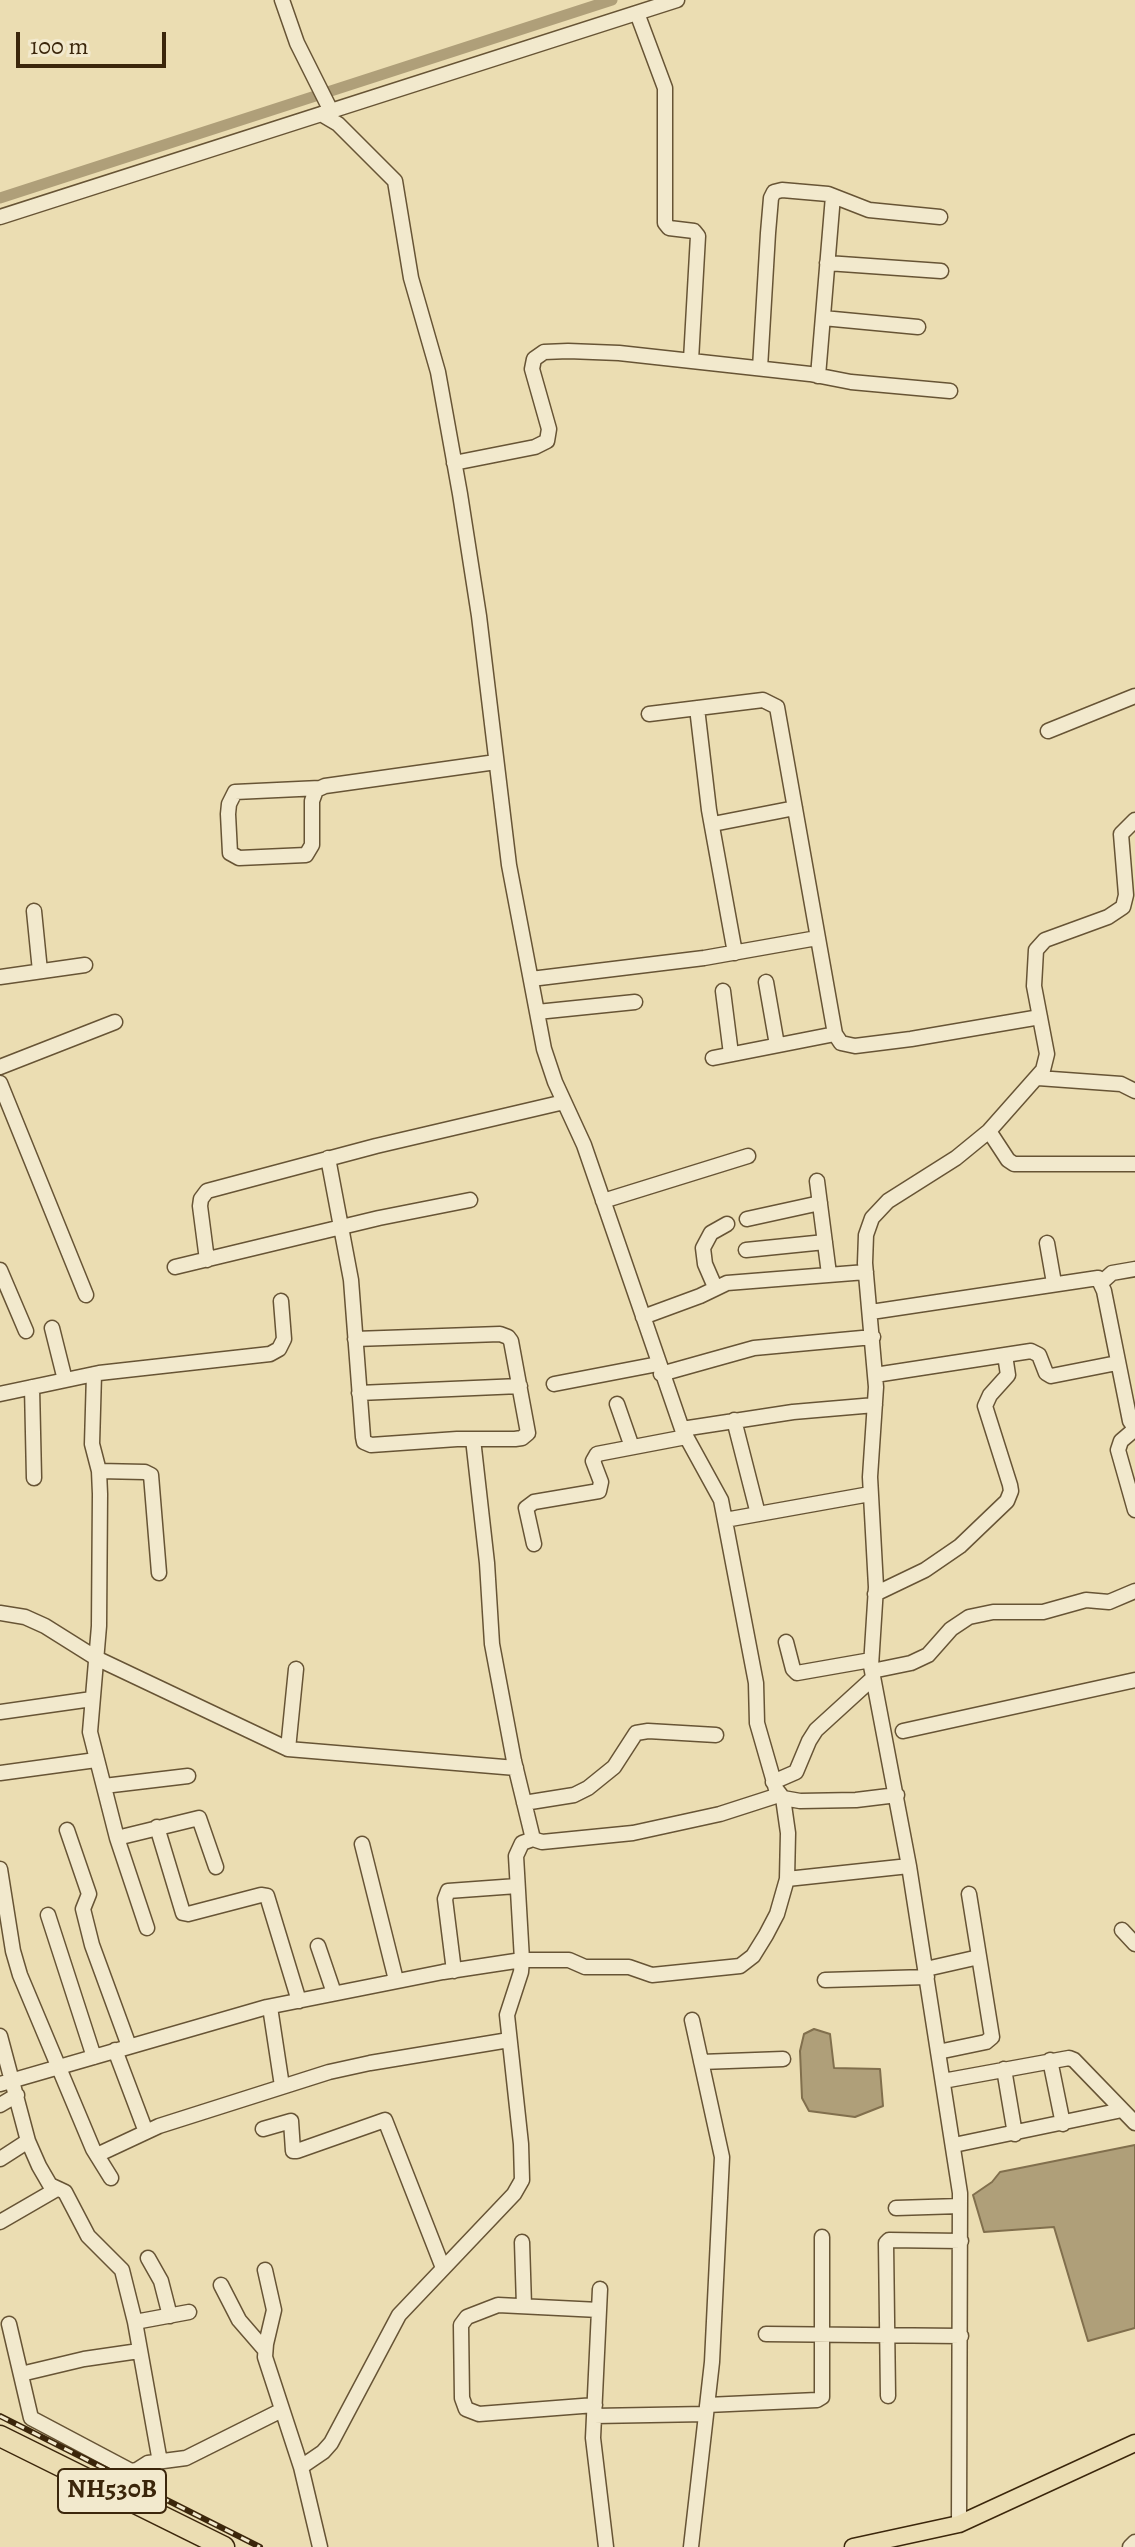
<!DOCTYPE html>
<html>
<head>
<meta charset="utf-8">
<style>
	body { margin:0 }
	#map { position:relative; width:1135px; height:2547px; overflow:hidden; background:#ebddb2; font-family:Alegreya,serif }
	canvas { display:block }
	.scale { position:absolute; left:16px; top:32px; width:150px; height:36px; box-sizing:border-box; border:4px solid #3b260b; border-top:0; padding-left:10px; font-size:24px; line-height:28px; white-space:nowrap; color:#3b260b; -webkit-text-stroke:6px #f2e9cd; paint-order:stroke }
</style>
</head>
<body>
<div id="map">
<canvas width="1135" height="2547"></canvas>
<div class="scale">100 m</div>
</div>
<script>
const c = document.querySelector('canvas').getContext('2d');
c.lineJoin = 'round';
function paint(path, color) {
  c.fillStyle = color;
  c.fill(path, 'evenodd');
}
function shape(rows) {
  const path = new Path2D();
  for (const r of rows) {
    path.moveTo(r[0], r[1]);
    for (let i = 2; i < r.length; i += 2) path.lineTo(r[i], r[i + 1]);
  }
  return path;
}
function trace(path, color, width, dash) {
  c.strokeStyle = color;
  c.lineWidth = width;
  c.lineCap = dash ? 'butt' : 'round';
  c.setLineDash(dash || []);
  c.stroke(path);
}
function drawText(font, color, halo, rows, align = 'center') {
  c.font = font + ' Alegreya,serif';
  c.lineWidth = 7;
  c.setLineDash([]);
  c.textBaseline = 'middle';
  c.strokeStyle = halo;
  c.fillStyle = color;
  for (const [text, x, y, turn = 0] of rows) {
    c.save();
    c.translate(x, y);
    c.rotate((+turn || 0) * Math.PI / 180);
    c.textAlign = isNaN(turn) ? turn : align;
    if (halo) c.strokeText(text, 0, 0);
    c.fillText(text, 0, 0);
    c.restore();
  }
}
const water = shape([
	[814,2029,830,2034,834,2068,880,2069,883,2106,855,2117,809,2111,802,2098,800,2051,804,2034,814,2029],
	[1135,2145,1135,2328,1088,2341,1054,2227,984,2232,973,2195,992,2182,1000,2172,1135,2145]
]);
paint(water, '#af9f79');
trace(water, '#816f4d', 2);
trace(shape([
	[0,198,612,0]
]), '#af9f79', 11);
const minor = shape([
	[282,0,297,43,331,111],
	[637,13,665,88,665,223,669,228,694,231,698,236,691,360],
	[321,114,338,124,395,181,411,278,438,372,460,494,479,616,509,865,544,1049,555,1082,584,1145,682,1429,721,1500,756,1683,757,1723,776,1789,783,1798,800,1801,856,1800,897,1795],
	[0,217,677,0],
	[827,263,941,271],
	[823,318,918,327],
	[760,368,768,233,771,198,774,192,782,190,828,194,869,210,940,217],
	[818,376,833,196],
	[454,463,535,447,547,441,549,429,532,369,534,359,544,352,568,351,619,353,810,374,851,382,950,391],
	[697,708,709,810,735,953],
	[649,714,763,700,777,707,835,1034,841,1043,855,1046,911,1039,1040,1017],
	[1048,731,1135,696],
	[320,788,235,792,229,804,228,814,230,853,239,858,306,855,312,845,312,801,316,790,325,786,496,762],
	[713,824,795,808],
	[34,911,40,971],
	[0,977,85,965],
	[531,979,704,958,817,938],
	[766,982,777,1045],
	[723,991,731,1054],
	[537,1012,635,1002],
	[713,1058,835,1034],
	[0,1067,115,1022],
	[1038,1078,1121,1084,1135,1091],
	[0,1083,86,1295],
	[989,1131,1008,1160,1014,1164,1135,1164],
	[328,1158,351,1280,363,1437,364,1442,371,1445,457,1439,515,1439,522,1438,528,1433,511,1341,508,1337,500,1334,355,1339],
	[817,1181,829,1274],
	[603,1201,748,1156],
	[747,1219,820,1203],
	[1047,1243,1054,1283],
	[746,1250,825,1242],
	[207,1260,200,1206,201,1199,207,1191,376,1146,564,1102],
	[175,1267,379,1218,470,1200],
	[0,1270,26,1331],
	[1102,1282,1112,1273,1135,1269],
	[715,1287,705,1264,703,1248,711,1233,727,1224],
	[871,1312,1098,1278,1104,1291,1130,1421,1135,1428],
	[643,1317,700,1296,727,1283,866,1272],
	[52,1328,65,1380],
	[94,1374,92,1444,99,1471,100,1494,99,1626,90,1732,117,1838,147,1928],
	[661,1374,754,1348,873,1337],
	[875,1375,1031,1351,1039,1355,1046,1373,1051,1376,1117,1363],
	[554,1384,658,1364],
	[32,1387,34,1478],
	[359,1393,520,1386],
	[0,1394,99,1373,270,1354,279,1349,284,1339,281,1301],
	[617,1404,632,1447],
	[734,1420,758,1514],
	[682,1429,793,1412,875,1405],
	[1135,1429,1121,1441,1118,1450,1135,1510],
	[473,1439,487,1563,492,1644,514,1761,533,1839,542,1842,633,1833,720,1814,779,1795],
	[99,1471,145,1472,151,1475,159,1573],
	[725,1520,870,1494],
	[534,1544,526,1508,534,1502,599,1491,601,1482,593,1461,597,1454,686,1437],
	[875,1594,925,1570,960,1546,1007,1501,1011,1491,1010,1485,985,1406,990,1395,1008,1375,1005,1355],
	[0,1613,25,1617,45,1626,96,1658,288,1749,516,1768],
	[786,1642,793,1669,797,1673,871,1660],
	[872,1671,911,1663,928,1655,951,1629,969,1617,993,1612,1043,1612,1086,1600,1109,1602,1135,1591],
	[0,1712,92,1699],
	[903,1731,1135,1680],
	[288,1749,296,1669],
	[0,1773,96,1760],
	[773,1782,796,1772,809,1741,816,1730,873,1678],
	[104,1786,188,1776],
	[524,1803,574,1795,588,1788,614,1767,636,1733,648,1731,716,1735],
	[157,1827,183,1913,188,1914,261,1895,267,1896,299,2001],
	[67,1830,89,1894,83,1909,92,1945,129,2046],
	[117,1838,199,1818,216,1867],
	[362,1844,396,1980],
	[0,1869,13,1951,20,1975,93,2149,111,2178],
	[787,1879,909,1866],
	[48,1915,94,2057],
	[1122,1930,1135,1944],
	[318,1946,334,1993],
	[926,1969,979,1957],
	[454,1971,445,1899,448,1891,517,1886],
	[825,1980,927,1977],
	[270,2007,282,2086],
	[0,2036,28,2141,39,2166,50,2185,65,2192,88,2236,122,2270,135,2322,160,2462],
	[115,2050,146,2132],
	[938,2052,986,2042,992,2037,969,1894],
	[1050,2060,1063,2124],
	[701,2062,783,2059],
	[1004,2069,1015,2134],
	[943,2081,1069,2058,1074,2060,1135,2123],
	[0,2084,267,2007,443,1972,522,1960,569,1960,585,1967,629,1967,652,1975,740,1966,753,1956,766,1935,777,1914,787,1879,788,1833,783,1798],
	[0,2105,17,2095],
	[263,2129,291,2121,293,2151,297,2151,385,2120,443,2268],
	[954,2145,1122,2110],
	[97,2155,159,2126,329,2072,370,2063,509,2040],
	[0,2159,28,2141],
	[896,2208,960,2206],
	[0,2222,57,2189],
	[522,2242,524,2306],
	[148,2258,161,2281,170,2316],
	[265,2270,274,2310,266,2344,265,2357,301,2467,320,2547],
	[221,2285,239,2320,265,2350],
	[600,2289,593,2438,606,2547],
	[135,2322,189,2312],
	[9,2324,31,2418,131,2471,137,2470,148,2463,186,2458,282,2410],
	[766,2334,961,2336],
	[21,2374,84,2359,139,2351],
	[888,2396,886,2243,889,2240,961,2241],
	[595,2405,479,2414,466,2409,462,2398,461,2325,467,2317,498,2305,599,2310],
	[707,2405,817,2400,822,2397,822,2237],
	[594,2416,706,2414],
	[301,2467,323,2452,331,2443,399,2315,514,2194,522,2180,521,2144,507,2015,521,1972,522,1960,516,1856,522,1843,533,1839],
	[959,2524,960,2193,909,1866,871,1666,876,1587,870,1477,876,1387,865,1263,866,1235,872,1218,888,1201,956,1158,989,1131,1043,1070,1047,1054,1034,986,1036,950,1045,940,1108,917,1123,907,1126,895,1121,834,1135,820],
	[691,2547,712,2362,722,2157,692,2020],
	[1130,2547,1135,2542]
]);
const major = shape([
	[853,2547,959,2524,1135,2443]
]);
const highway = shape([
	[0,2436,224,2547]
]);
trace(minor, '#675435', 17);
trace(major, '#3b260b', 19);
trace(highway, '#3b260b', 23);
trace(minor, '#f2e9cd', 14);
trace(major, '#ebddb2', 16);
trace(highway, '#ebddb2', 20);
const rail = shape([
	[0,2416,260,2547]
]);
trace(rail, '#3b260b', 6);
trace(rail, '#f2e9cd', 3, [9]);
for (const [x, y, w] of [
	[112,2491,108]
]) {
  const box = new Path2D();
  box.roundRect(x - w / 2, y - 22, w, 44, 6);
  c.fillStyle = '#f2e9cd';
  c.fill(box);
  trace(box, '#3b260b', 2);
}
drawText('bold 26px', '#3b260b', null, [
	["NH530B",112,2491]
]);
</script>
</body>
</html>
